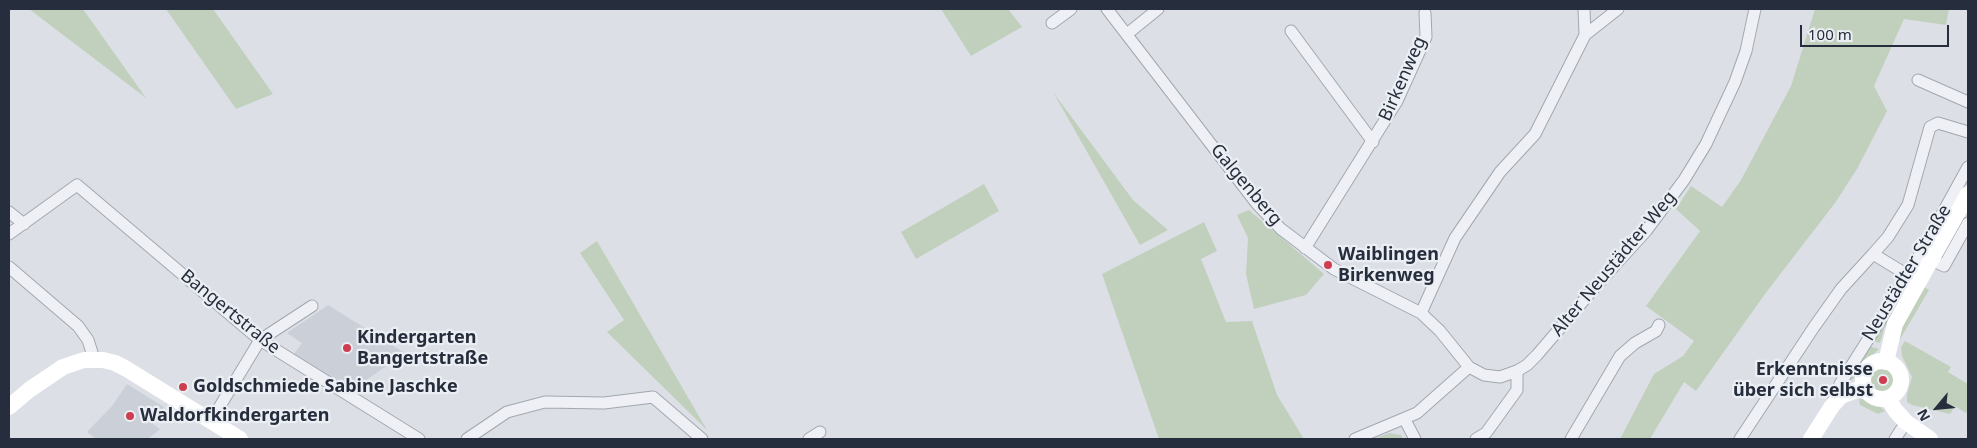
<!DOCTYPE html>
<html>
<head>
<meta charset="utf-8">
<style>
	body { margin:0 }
	#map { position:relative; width:1977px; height:448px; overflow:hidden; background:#dce0e6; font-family:"Noto Sans",sans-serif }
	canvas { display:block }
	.frame { position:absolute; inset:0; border:10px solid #262d3c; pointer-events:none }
	.north { position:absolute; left:1912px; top:383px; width:50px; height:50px; -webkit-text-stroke:4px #ebeff4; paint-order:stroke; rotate:242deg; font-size:14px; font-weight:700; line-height:20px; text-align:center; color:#262d3c }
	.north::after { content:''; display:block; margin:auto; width:18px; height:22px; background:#262d3c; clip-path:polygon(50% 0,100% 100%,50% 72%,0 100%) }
	.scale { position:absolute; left:1800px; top:25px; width:149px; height:22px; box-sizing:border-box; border:2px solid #262d3c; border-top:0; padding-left:6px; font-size:15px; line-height:18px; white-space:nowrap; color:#262d3c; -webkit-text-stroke:4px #ebeff4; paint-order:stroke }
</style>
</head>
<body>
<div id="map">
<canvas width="1977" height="448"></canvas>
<div class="frame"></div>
<div class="north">N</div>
<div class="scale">100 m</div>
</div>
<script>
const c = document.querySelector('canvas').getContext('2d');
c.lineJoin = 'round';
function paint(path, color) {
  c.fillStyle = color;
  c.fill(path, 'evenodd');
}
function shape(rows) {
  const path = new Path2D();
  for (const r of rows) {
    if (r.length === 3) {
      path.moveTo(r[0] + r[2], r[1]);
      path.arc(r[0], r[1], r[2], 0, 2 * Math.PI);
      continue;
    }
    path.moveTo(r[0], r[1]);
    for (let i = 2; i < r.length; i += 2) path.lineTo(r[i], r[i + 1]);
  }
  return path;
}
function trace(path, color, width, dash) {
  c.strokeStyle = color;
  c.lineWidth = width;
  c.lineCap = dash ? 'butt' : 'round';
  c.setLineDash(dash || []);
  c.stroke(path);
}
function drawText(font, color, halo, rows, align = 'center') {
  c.font = font + ' "Noto Sans",sans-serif';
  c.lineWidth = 4.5;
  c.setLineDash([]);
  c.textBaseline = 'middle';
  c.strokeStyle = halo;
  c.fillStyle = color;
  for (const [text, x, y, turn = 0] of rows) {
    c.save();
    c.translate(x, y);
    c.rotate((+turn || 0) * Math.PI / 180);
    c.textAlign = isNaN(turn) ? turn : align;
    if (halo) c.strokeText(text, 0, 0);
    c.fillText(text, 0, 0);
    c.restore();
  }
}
paint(shape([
	[328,305,405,353,352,390,294,354,302,343,287,333],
	[127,384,164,407,153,424,160,429,148,439,96,439,87,432,112,406]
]), '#cacfd8');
paint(shape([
	[29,9,83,9,146,98],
	[166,9,213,9,273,94,236,109],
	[941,9,1008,9,1022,27,971,56],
	[1815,9,1949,9,1946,25,1904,19,1874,86,1887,111,1857,169,1835,203,1765,294,1696,391,1684,382,1650,439,1620,439,1654,374,1683,356,1694,341,1646,306,1700,231,1676,209,1691,186,1722,207,1741,180,1791,86],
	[1053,92,1133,200,1168,230,1140,245],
	[984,184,999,211,916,259,901,232],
	[1249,210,1324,274,1306,295,1254,309,1246,274,1248,238,1237,215],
	[1204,222,1217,251,1201,259,1226,322,1252,321,1277,395,1304,439,1159,439,1102,274],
	[597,241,707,430,607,332,624,320,580,253],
	[1909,281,1913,283,1884,329,1880,343,1872,341],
	[1924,287,1929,290,1896,346,1900,329],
	[1905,341,1951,367,1948,372,1968,384,1968,408,1966,413,1955,406,1950,414,1912,405,1907,402,1907,394,1912,377,1902,356,1901,347],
	[1868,346,1879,349,1861,366,1859,373,1851,381,1850,376],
	[1882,380,11],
	[1859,399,1867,399,1877,404,1885,411,1878,414,1860,405],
	[1389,433,1401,435,1403,439,1374,439]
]), '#c1d0bd');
const street = shape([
	[1107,9,1257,204,1281,229,1334,269,1421,313,1440,331,1469,367,1484,375,1500,377,1517,371,1527,365,1537,355,1596,286,1646,231,1684,180,1706,144,1735,82,1746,51,1755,9],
	[1584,9,1585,35],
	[1052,23,1071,9],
	[1291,31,1373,142],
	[1127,34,1158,9],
	[1918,80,1968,102],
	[9,212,24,224],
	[9,234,77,185,260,340,419,439],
	[1305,248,1397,101,1426,37,1425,13],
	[1873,254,1888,237,1908,205,1930,127,1938,123,1968,132],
	[1932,260,1944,266,1968,223],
	[9,267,78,326,88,340,94,359],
	[1421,313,1455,238,1500,172,1535,134,1585,35,1618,9],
	[1833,402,1840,384,1908,276,1968,167],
	[1405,420,1415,439],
	[211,421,260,340,312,306],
	[467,439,507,412,545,402,604,403,653,397,702,439],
	[809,439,820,432],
	[1355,439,1417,413,1469,367],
	[1476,439,1486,433,1517,390,1517,371],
	[1571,439,1620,356,1635,343,1656,331,1659,325],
	[1740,439,1814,327,1841,289,1873,254,1919,282],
	[1895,439,1906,422]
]);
trace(street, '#a2a7b0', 13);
trace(street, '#eef0f5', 11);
trace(shape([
	[1882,380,19],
	[1886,362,1895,324,1968,194],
	[1888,398,1895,410,1906,422,1930,439],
	[9,407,29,390,63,367,84,360,103,360,115,363,125,368,240,439],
	[1811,439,1832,406,1841,396,1864,387]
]), '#fff', 16);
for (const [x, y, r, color] of [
	[1328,265,5,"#ce3e50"],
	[347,348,5,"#ce3e50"],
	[1883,380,5,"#ce3e50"],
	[183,387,5,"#ce3e50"],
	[130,416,5,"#ce3e50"]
]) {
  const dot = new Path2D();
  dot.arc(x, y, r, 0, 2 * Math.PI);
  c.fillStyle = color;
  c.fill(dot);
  trace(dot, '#ebeff4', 2);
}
drawText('18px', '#262d3c', '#ebeff4', [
	["Birkenweg",1403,79,-66],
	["Galgenberg",1246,185,50],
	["Alter Neustädter Weg",1614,264,-50],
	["Neustädter Straße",1907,273,-59],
	["Bangertstraße",230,312,39]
]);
drawText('bold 18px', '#262d3c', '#ebeff4', [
	["Waiblingen",1338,255],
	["Birkenweg",1338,276],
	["Kindergarten",357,338],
	["Bangertstraße",357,359],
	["Erkenntnisse",1873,370,"right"],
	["über sich selbst",1873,391,"right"],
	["Goldschmiede Sabine Jaschke",193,387],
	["Waldorfkindergarten",140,416]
], 'left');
</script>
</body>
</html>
